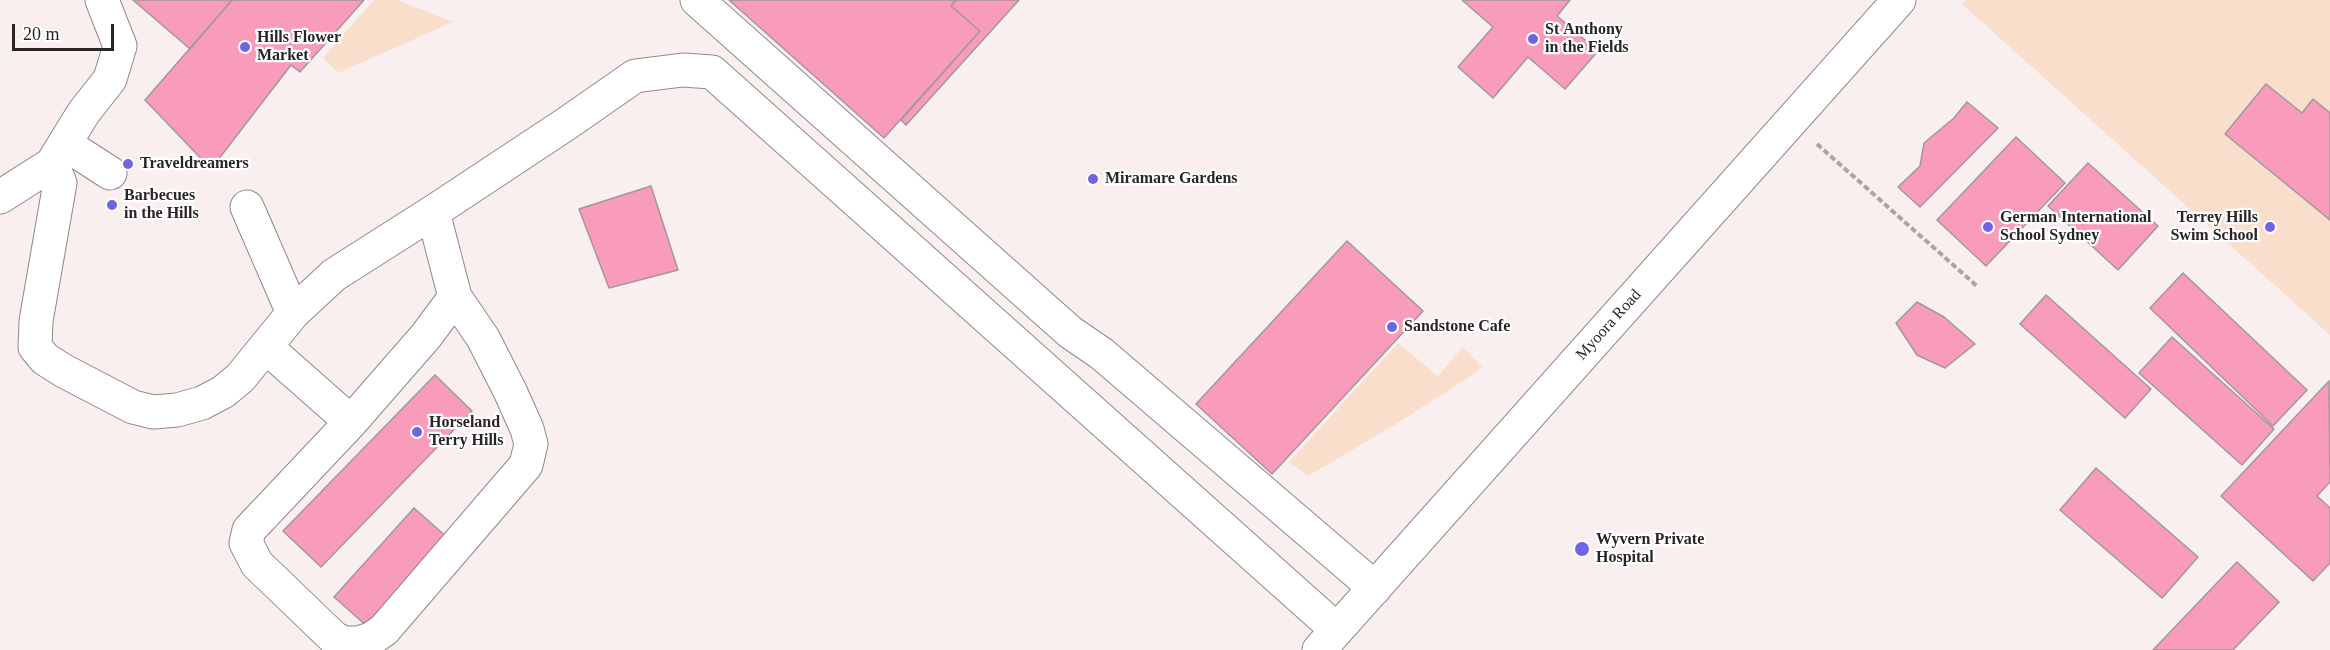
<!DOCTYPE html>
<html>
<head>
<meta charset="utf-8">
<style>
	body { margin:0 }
	#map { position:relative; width:2330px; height:650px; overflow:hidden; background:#faefef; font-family:"Times New Roman",serif }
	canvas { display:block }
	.scale { position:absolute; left:12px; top:24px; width:102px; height:27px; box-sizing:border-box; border:3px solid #282525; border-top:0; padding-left:8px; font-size:18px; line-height:21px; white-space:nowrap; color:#282525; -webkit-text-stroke:4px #fff; paint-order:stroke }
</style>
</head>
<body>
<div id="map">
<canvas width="2330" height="650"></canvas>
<div class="scale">20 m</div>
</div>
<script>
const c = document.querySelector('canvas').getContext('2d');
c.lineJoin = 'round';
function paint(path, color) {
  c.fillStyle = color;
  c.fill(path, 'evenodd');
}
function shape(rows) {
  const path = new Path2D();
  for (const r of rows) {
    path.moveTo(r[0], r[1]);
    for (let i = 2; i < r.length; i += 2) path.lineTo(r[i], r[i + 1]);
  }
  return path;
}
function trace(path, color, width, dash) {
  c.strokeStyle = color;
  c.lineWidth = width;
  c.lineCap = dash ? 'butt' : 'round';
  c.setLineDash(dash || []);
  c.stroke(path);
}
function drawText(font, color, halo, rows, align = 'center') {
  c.font = font + ' "Times New Roman",serif';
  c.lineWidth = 4.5;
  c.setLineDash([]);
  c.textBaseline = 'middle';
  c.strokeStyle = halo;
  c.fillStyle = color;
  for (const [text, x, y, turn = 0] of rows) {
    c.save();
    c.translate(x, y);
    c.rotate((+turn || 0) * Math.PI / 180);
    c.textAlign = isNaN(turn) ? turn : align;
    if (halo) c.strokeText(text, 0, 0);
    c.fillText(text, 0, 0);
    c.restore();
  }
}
paint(shape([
	[374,0,397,0,453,22,338,73,323,58],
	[1966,0,2330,0,2330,335,1962,4],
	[1398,343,1438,376,1463,347,1482,367,1466,379,1396,424,1308,476,1289,462]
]), '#f9decc');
const building = shape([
	[133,0,232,0,190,49,133,0],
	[232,0,364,0,300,72,291,65,211,169,145,100,232,0],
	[729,0,956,0,951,6,980,31,884,138,729,0],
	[956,0,1019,0,906,125,901,120,980,31,951,6,956,0],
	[1462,0,1570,0,1557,16,1598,51,1565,89,1528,57,1493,98,1458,67,1493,27,1462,0],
	[2266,84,2302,113,2313,99,2330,113,2330,220,2225,134,2266,84],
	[1967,102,1998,128,1920,207,1898,187,1920,166,1924,143,1954,118,1967,102],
	[2016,137,2065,183,1986,266,1937,220,2016,137],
	[2088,163,2158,226,2118,270,2048,206,2088,163],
	[651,186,678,270,609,288,579,209,651,186],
	[1347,241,1423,311,1272,474,1196,404,1347,241],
	[2183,273,2307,390,2273,426,2150,308,2183,273],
	[2046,295,2151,389,2125,418,2020,324,2046,295],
	[1917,302,1944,317,1975,344,1945,368,1917,355,1896,323,1917,302],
	[2172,337,2274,429,2242,465,2139,373,2172,337],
	[435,375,472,411,321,567,283,531,435,375],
	[2329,381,2330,482,2317,496,2330,508,2330,563,2313,581,2221,496,2329,381],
	[2096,468,2198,557,2162,598,2060,510,2096,468],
	[414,508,449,539,369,628,334,597,414,508],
	[2237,562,2279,602,2233,650,2153,650,2237,562]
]);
paint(building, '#f99bba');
trace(building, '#a1989b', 1.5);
const minor = shape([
	[697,0,1070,332,1102,354,1375,588],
	[65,144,110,173],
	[52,164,60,183,36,321,35,347,45,359,64,371,133,407,153,412,177,410,202,403,223,392,240,378,293,313,334,275,433,212],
	[0,197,52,164,84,112,110,79,120,46,102,0],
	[247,207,293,313],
	[455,297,426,336,351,422,249,530,246,543,257,564,334,638,344,643,358,643,371,639,384,630,526,465,531,444,527,429,510,391,483,338,455,297,433,212,566,124,635,76,683,70,712,72,1337,630],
	[266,347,351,422],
	[1319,650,1899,0]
]);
trace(minor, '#918888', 35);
trace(shape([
	[1817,144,1978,287]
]), '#aca4a4', 4, [6, 3]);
trace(minor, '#fff', 33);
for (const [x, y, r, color] of [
	[1533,39,6,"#7065e0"],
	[245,47,6,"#7065e0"],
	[128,164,6,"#7065e0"],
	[1093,179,6,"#7065e0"],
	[112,205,6,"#7065e0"],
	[1988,227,6,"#7065e0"],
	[2270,227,6,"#7065e0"],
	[1392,327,6,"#7065e0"],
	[417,432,6,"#7065e0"],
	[1582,549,8,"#7065e0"]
]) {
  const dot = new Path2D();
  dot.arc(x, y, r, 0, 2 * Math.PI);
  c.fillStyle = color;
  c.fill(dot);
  trace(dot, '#fff', 2);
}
drawText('bold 16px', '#282525', '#fff', [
	["St Anthony",1545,30],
	["in the Fields",1545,48],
	["Hills Flower",257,38],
	["Market",257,56],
	["Traveldreamers",140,164],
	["Miramare Gardens",1105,179],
	["Barbecues",124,196],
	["in the Hills",124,214],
	["German International",2000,218],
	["School Sydney",2000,236],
	["Terrey Hills",2258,218,"right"],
	["Swim School",2258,236,"right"],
	["Sandstone Cafe",1404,327],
	["Horseland",429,423],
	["Terry Hills",429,441],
	["Wyvern Private",1596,540],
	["Hospital",1596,558]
], 'left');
drawText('16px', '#282525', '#fff', [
	["Myoora Road",1609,325,-48]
]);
</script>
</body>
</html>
